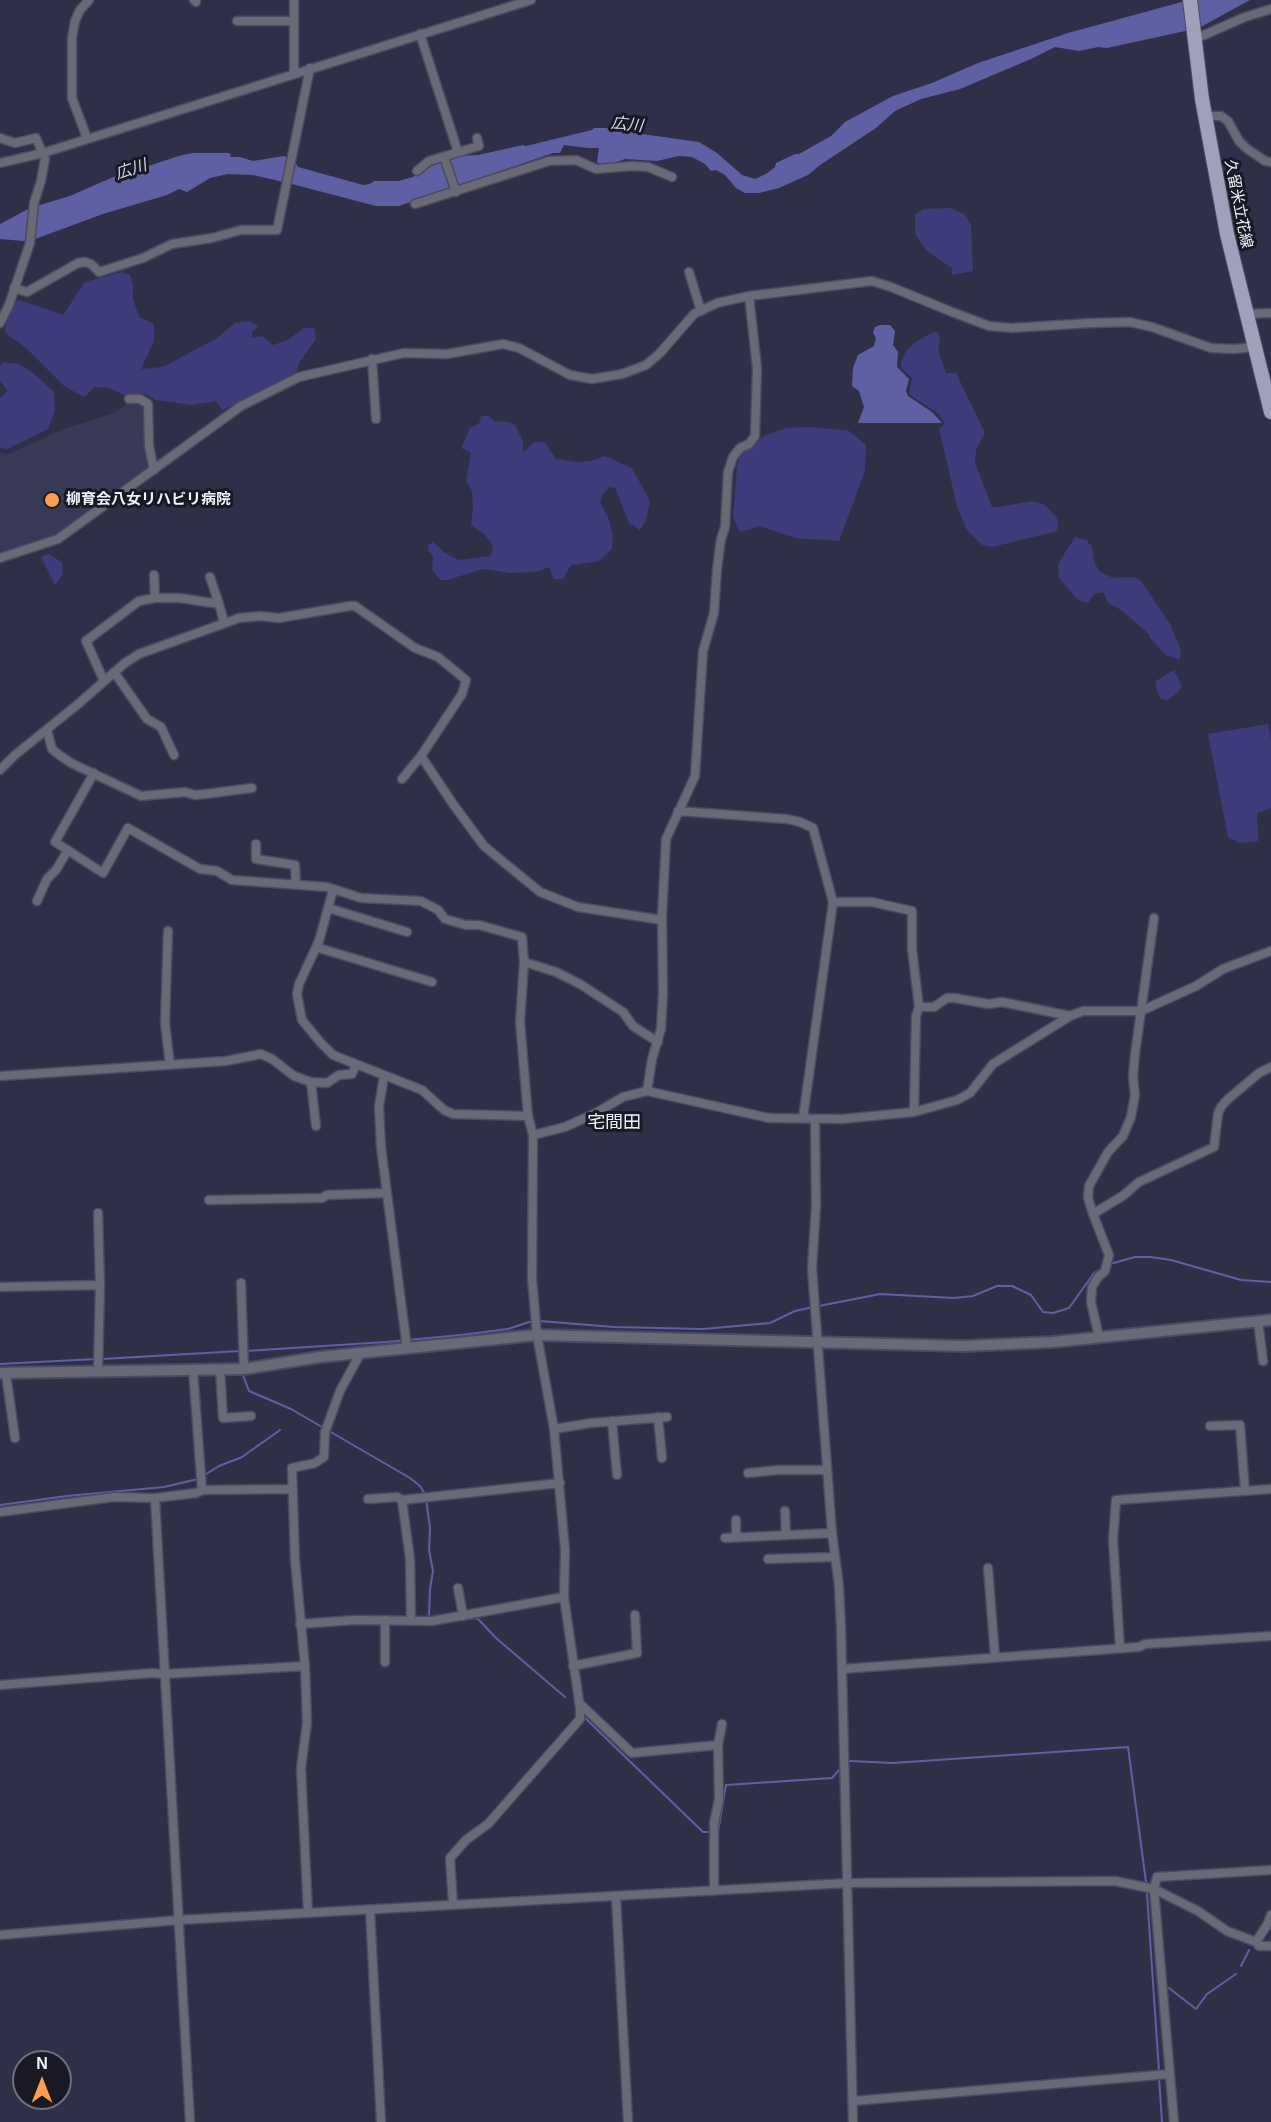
<!DOCTYPE html>
<html>
<head>
<meta charset="utf-8">
<style>
	body { margin:0 }
	#map { position:relative; width:1271px; height:2122px; overflow:hidden; background:#2f3048; font-family:Helvetica,sans-serif }
	canvas { display:block }
	.north { position:absolute; left:12px; top:2050px; width:60px; height:60px; box-sizing:border-box; background:#191924; border:2px solid #6f707b; border-radius:50%; rotate:0deg; font-size:16px; font-weight:700; line-height:24px; text-align:center; color:#f1f2fe }
	.north::after { content:''; display:block; margin:auto; width:21px; height:27px; background:#fb9e50; clip-path:polygon(50% 0,100% 100%,50% 72%,0 100%) }
</style>
</head>
<body>
<div id="map">
<canvas width="1271" height="2122"></canvas>
<div class="north">N</div>
</div>
<script>
const c = document.querySelector('canvas').getContext('2d');
c.lineJoin = 'round';
function paint(path, color) {
  c.fillStyle = color;
  c.fill(path, 'evenodd');
}
function shape(rows) {
  const path = new Path2D();
  for (const r of rows) {
    path.moveTo(r[0], r[1]);
    for (let i = 2; i < r.length; i += 2) path.lineTo(r[i], r[i + 1]);
  }
  return path;
}
function trace(path, color, width, dash) {
  c.strokeStyle = color;
  c.lineWidth = width;
  c.lineCap = dash ? 'butt' : 'round';
  c.setLineDash(dash || []);
  c.stroke(path);
}
function drawText(font, color, halo, rows, align = 'center') {
  c.font = font + ' Helvetica,"Noto Sans JP",sans-serif';
  c.lineWidth = 6;
  c.setLineDash([]);
  c.textBaseline = 'middle';
  c.strokeStyle = halo;
  c.fillStyle = color;
  for (const [text, x, y, turn = 0] of rows) {
    c.save();
    c.translate(x, y);
    c.rotate((+turn || 0) * Math.PI / 180);
    c.textAlign = isNaN(turn) ? turn : align;
    if (halo) c.strokeText(text, 0, 0);
    c.fillText(text, 0, 0);
    c.restore();
  }
}
paint(shape([
	[131,401,137,401,146,407,145,444,148,468,62,532,0,553,0,453,9,454,61,430,114,413]
]), '#383956');
paint(shape([
	[951,208,964,214,971,225,973,271,952,275,952,268,927,251,915,234,915,214,924,209],
	[122,272,130,275,133,285,133,299,139,317,154,324,154,341,141,369,163,367,216,339,235,323,250,321,259,326,252,332,252,338,262,336,273,345,288,340,304,328,314,328,316,339,299,363,296,375,222,410,216,401,192,405,155,400,146,394,124,395,109,388,94,387,84,397,64,386,25,347,9,336,5,330,11,306,19,300,63,315,85,282],
	[938,332,940,340,938,350,946,373,956,373,985,433,976,450,975,462,992,507,999,507,1032,501,1045,505,1057,518,1058,531,992,547,982,545,967,530,957,506,939,428,945,424,939,414,910,395,909,392,912,378,901,368,901,362,906,351,917,341,931,333],
	[3,362,19,364,32,372,54,392,55,410,48,429,7,449,0,448,0,398,8,391,0,381,0,366],
	[481,416,488,416,496,422,504,421,515,425,523,441,523,453,534,442,544,442,556,459,575,462,591,461,605,456,632,468,650,501,646,520,640,530,629,523,615,488,609,487,602,495,600,502,608,517,613,535,612,549,599,561,571,565,563,579,554,579,549,567,536,572,511,573,483,569,447,580,440,580,432,569,433,556,428,550,428,545,433,542,445,553,459,560,491,556,493,546,484,534,471,525,473,509,472,491,466,481,471,452,461,448,470,428,479,424],
	[812,427,849,431,866,445,865,471,839,541,795,538,760,526,740,532,733,518,737,466,741,454,764,436,786,428],
	[1075,537,1086,540,1092,547,1094,561,1099,571,1113,578,1133,577,1141,581,1170,624,1181,650,1179,660,1166,655,1149,637,1149,634,1121,610,1108,603,1103,592,1094,594,1088,603,1077,599,1059,578,1058,564],
	[48,554,62,562,63,574,55,585,41,557],
	[1174,670,1182,686,1176,694,1168,700,1161,699,1156,688,1156,681],
	[1268,724,1271,739,1271,808,1257,813,1258,841,1239,843,1228,837,1208,734]
]), '#3e3b7b');
paint(shape([
	[1189,0,1250,0,1199,28,1107,48,1098,47,1079,51,1055,47,1031,59,960,89,921,99,895,111,876,128,820,165,808,175,779,188,759,193,745,193,736,188,725,175,716,170,711,171,705,164,692,157,679,156,657,161,625,159,614,163,600,164,597,162,599,148,588,148,564,145,560,153,553,153,399,206,376,206,288,183,253,175,228,174,210,178,187,192,179,189,167,195,103,214,35,239,24,241,0,239,0,224,30,208,70,196,111,178,182,155,194,153,229,153,231,155,230,157,240,157,253,161,284,156,294,161,298,167,363,185,370,184,374,181,398,181,413,177,431,166,460,156,478,155,523,145,526,146,592,130,594,128,615,128,619,130,649,135,699,142,717,153,742,175,755,179,766,174,775,167,776,163,795,154,799,154,831,136,845,122,893,96,932,83,978,63,1068,33],
	[880,325,890,325,895,331,893,345,898,352,897,367,909,379,906,391,908,396,932,412,942,423,858,423,864,407,859,391,852,386,853,368,858,355,874,346,876,338,873,333,875,327]
]), '#5f5fa4');
trace(shape([
	[1110,1264,1135,1257,1150,1257,1171,1260,1241,1280,1271,1282],
	[819,1306,880,1294,954,1298,973,1296,997,1286,1012,1286,1031,1295,1043,1312,1053,1313,1069,1308,1094,1273,1103,1268],
	[246,1351,386,1342,461,1335,508,1329,529,1322,540,1321,614,1327,703,1329,770,1323,795,1311,813,1307],
	[102,1359,240,1351],
	[0,1364,96,1359],
	[228,1375,243,1375,249,1391,291,1409,410,1478,420,1486,425,1494],
	[203,1476,219,1466,242,1457,280,1430],
	[426,1499,430,1528,429,1550,433,1571,430,1589,429,1615],
	[0,1505,67,1496,164,1487,198,1479],
	[463,1620,476,1618,479,1620,496,1638,565,1697],
	[585,1718,703,1832,711,1832],
	[850,1761,893,1763,1128,1747,1146,1882],
	[718,1832,726,1785,832,1778,839,1770],
	[1147,1894,1159,2071],
	[1241,1966,1249,1950],
	[1169,1988,1196,2009,1207,1994,1236,1974],
	[1159,2077,1162,2122]
]), '#5f5fa4', 2);
const minor = shape([
	[194,0,196,2],
	[294,0,294,73],
	[237,21,294,21],
	[420,34,458,152],
	[1195,39,1245,17,1271,9],
	[1205,116,1221,116,1228,121,1239,141,1246,148,1265,161,1271,162],
	[0,138,15,143,36,138,45,159,41,181,34,203,30,243,9,305,0,323],
	[87,138,72,98,72,38,75,21,80,10,89,0],
	[444,157,456,192],
	[0,163,43,153,531,0],
	[417,171,429,161,479,146,477,138],
	[415,204,549,161,576,160,596,169,633,166,648,167,672,177],
	[689,272,701,311],
	[14,288,27,292,78,263,85,262,91,264,99,272,143,258,172,244,212,238,241,230,277,230,310,68],
	[1246,314,1271,313],
	[372,359,376,419],
	[129,399,140,399,148,404,149,446,154,470],
	[0,558,58,539,241,406,299,377,404,353,447,354,503,344,519,348,570,375,592,379,622,374,646,365,660,353,694,314,717,303,749,296,872,281,891,287,952,312,989,326,1012,328,1091,323,1130,322,1152,327,1211,348,1235,349,1254,347],
	[154,575,155,598],
	[210,577,219,604],
	[114,672,147,719,161,727,174,755],
	[104,681,86,641,139,601,155,598,180,598,213,603,219,604,224,622],
	[47,730,52,749,58,754,71,763,141,796,185,792,195,795,205,794,252,788],
	[421,756,453,804,484,846,540,892,578,907,662,920],
	[0,770,15,755,77,705,125,663,139,654,239,618,260,616,279,618,350,606,355,606,415,648,438,657,466,680,462,694,421,756,402,779],
	[94,773,55,842,103,873,128,828,200,869,217,871,232,880,327,887,361,898,421,901,438,910,445,919,466,925,479,925,522,937,524,962,520,1022,528,1116,533,1135,532,1279,537,1335,554,1429,565,1550,564,1597,580,1708,580,1719,488,1824,466,1840,450,1858,453,1905],
	[678,811,787,819,800,822,813,828,833,902,803,1118],
	[256,844,256,859,295,865,296,884],
	[333,890,319,941,299,984,297,994,302,1020,320,1042,333,1055,422,1090,444,1110,453,1114,528,1116],
	[37,901,47,879,56,870,68,850],
	[833,902,872,902,912,911,912,949,919,1007,916,1016,914,1112],
	[328,908,407,932],
	[168,931,165,1023,170,1065],
	[322,949,432,982],
	[524,962,556,972,580,984,623,1012,633,1026,658,1042],
	[919,1007,934,1007,947,998,954,998,989,1004,1002,1002,1070,1016],
	[0,1076,226,1061,261,1054,272,1059,294,1076,311,1082,327,1083,339,1075,352,1074,356,1065],
	[384,1076,379,1107,381,1147,407,1348],
	[311,1082,316,1126],
	[647,1091,652,1059,661,1029,663,993,662,916,666,839,695,776,703,651,714,613,717,569,721,539,725,527,728,472,733,457,740,448,749,444,755,436,757,368,749,296],
	[815,1119,816,1206,812,1268,832,1533,839,1586,841,1629,853,2122],
	[533,1135,565,1127,596,1113,623,1097,647,1091,769,1118,842,1119,914,1112,957,1100,970,1093,993,1064,1070,1016,1083,1011,1141,1011,1196,986,1223,969,1271,951],
	[209,1200,322,1198,327,1195,387,1193],
	[98,1213,100,1285,98,1372],
	[1093,1214,1124,1195,1139,1182,1214,1147,1218,1114,1221,1107,1227,1100,1259,1073,1271,1067],
	[241,1283,244,1369],
	[0,1287,100,1285],
	[1258,1321,1263,1361],
	[1099,1337,1091,1302,1092,1287,1098,1277,1105,1271,1109,1255,1093,1214,1088,1198,1089,1186,1108,1152,1123,1136,1131,1117,1135,1095,1133,1077,1135,1054,1154,918],
	[220,1369,223,1418,251,1416],
	[193,1370,202,1490],
	[6,1374,15,1438],
	[658,1417,662,1458],
	[612,1421,617,1475],
	[1210,1426,1240,1425,1245,1491],
	[554,1429,591,1423,667,1417],
	[748,1473,779,1470,827,1470],
	[155,1498,190,2122],
	[368,1499,397,1497,402,1500,410,1559,411,1620],
	[402,1500,560,1483],
	[785,1511,786,1535],
	[0,1512,114,1497,155,1498,196,1493,203,1490,292,1489],
	[736,1520,736,1537],
	[725,1538,832,1533],
	[768,1559,835,1557],
	[988,1568,995,1657],
	[458,1588,463,1616],
	[300,1624,355,1620,432,1621,564,1597],
	[1120,1648,1113,1540,1116,1500,1271,1489],
	[385,1662,385,1620],
	[573,1666,637,1653,635,1615],
	[842,1669,1139,1647,1145,1644,1271,1636],
	[0,1685,152,1673,164,1674,305,1666],
	[579,1703,632,1753,718,1745,719,1799,714,1823,714,1891],
	[718,1745,722,1724],
	[616,1897,628,2122],
	[370,1910,381,2122],
	[308,1913,301,1768,307,1723,305,1666,295,1560,292,1468,315,1463,324,1457,325,1432,340,1391,360,1354],
	[0,1935,179,1920,848,1883,1115,1881,1154,1889,1198,1911,1227,1931,1256,1942,1259,1946,1271,1946],
	[1256,1942,1267,1925,1271,1915],
	[853,2101,1170,2074],
	[1174,2122,1154,1889,1157,1877,1271,1870]
]);
const tertiary = shape([
	[0,1373,244,1369,320,1357,537,1335,964,1346,1053,1342,1271,1320]
]);
const primary = shape([
	[1190,0,1202,99,1227,234,1271,412]
]);
trace(minor, '#4a4b61', 11);
trace(tertiary, '#4a4b61', 14);
trace(primary, '#4a4b61', 16);
trace(minor, '#696a76', 8);
trace(tertiary, '#696a76', 10);
trace(primary, '#9fa0b9', 14);
for (const [x, y, r, color] of [
	[52,500,8,"#fb9e50"]
]) {
  const dot = new Path2D();
  dot.arc(x, y, r, 0, 2 * Math.PI);
  c.fillStyle = color;
  c.fill(dot);
  trace(dot, '#191924', 2);
}
drawText('15px', '#f1f2fe', '#191924', [
	["久留米立花線",1238,204,79]
]);
drawText('bold 15px', '#f1f2fe', '#191924', [
	["柳育会八女リハビリ病院",66,500]
], 'left');
drawText('italic 16px', '#dadcf0', '#191924', [
	["広川",627,125,6],
	["広川",131,170,-18]
]);
drawText('18px', '#f1f2fe', '#191924', [
	["宅間田",614,1123]
]);
</script>
</body>
</html>
